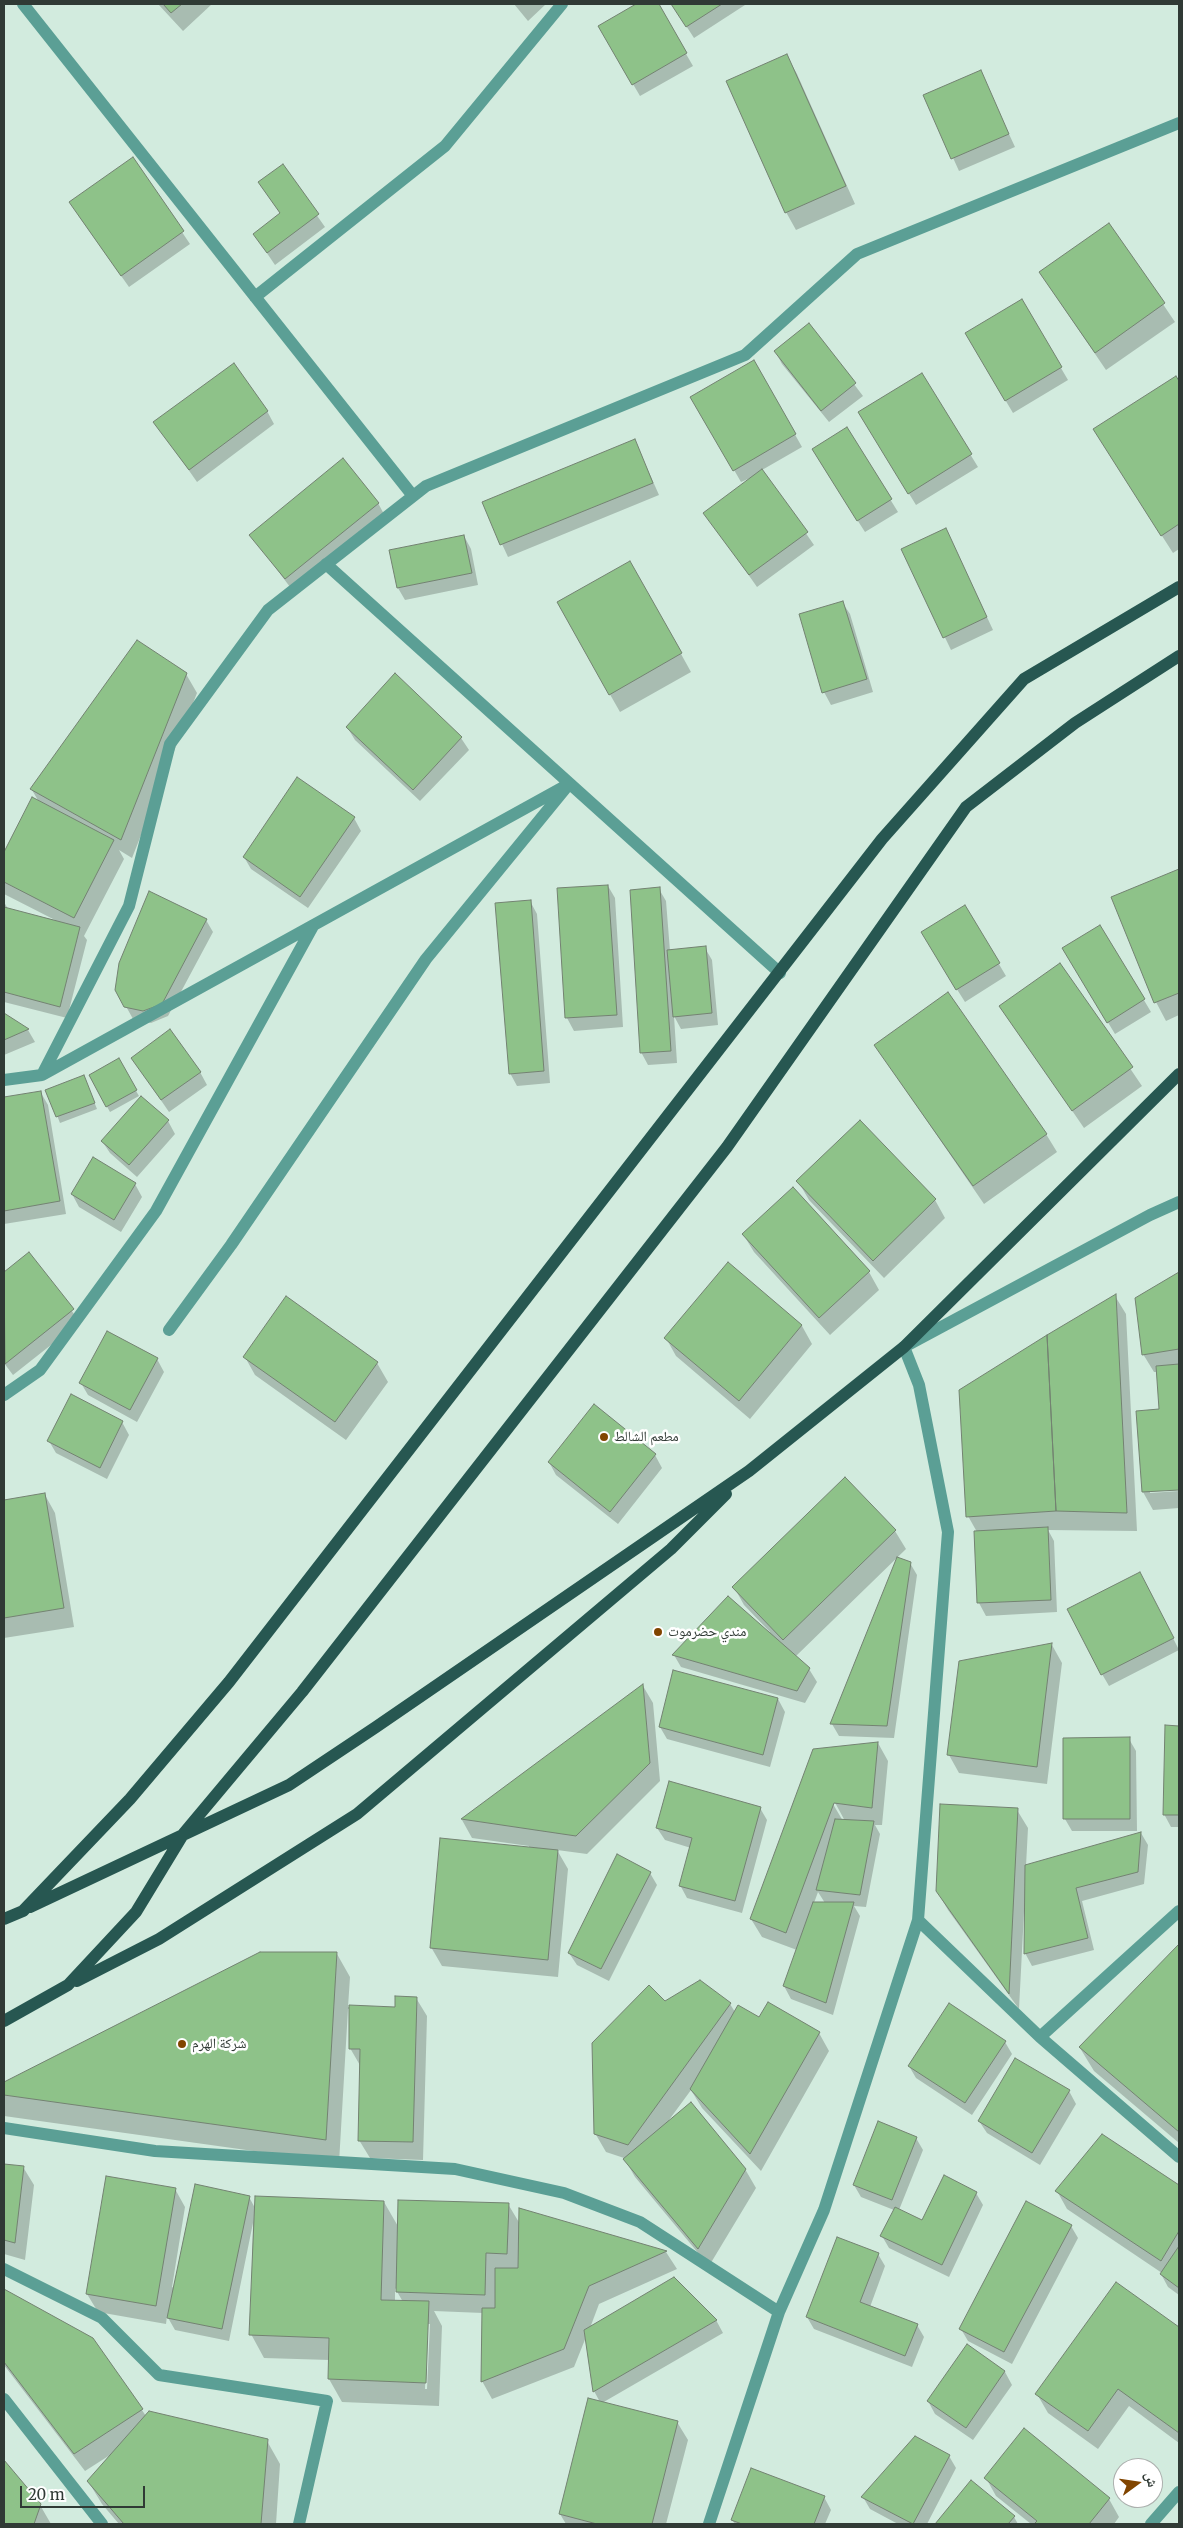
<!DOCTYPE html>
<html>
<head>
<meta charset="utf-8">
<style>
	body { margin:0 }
	#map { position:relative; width:1183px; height:2528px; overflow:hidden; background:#d2ebde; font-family:Merriweather,"Noto Naskh Arabic",serif }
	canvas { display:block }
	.frame { position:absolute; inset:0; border:5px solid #303a35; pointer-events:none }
	.north { position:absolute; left:1113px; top:2458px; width:50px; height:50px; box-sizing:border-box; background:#fff; border:1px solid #acb0ae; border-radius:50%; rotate:76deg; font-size:14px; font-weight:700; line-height:20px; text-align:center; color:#303a35 }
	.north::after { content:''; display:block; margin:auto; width:18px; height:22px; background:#814500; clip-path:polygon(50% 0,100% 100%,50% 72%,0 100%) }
	.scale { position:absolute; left:20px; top:2486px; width:125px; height:22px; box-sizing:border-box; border:2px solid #303a35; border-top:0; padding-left:6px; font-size:15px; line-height:18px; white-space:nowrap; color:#303a35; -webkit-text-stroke:4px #fff; paint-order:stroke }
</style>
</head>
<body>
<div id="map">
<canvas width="1183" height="2528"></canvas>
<div class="frame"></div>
<div class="north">ش</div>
<div class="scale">20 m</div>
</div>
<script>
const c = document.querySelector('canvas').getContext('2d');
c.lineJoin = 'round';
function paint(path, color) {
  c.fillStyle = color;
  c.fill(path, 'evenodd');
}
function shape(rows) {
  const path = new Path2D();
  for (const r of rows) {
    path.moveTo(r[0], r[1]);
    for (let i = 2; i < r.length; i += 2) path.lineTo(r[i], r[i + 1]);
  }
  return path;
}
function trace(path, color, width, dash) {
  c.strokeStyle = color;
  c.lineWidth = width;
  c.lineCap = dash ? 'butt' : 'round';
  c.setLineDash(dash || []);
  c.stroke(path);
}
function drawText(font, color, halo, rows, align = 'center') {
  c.font = font + ' Merriweather,"Noto Naskh Arabic",serif';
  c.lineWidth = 5;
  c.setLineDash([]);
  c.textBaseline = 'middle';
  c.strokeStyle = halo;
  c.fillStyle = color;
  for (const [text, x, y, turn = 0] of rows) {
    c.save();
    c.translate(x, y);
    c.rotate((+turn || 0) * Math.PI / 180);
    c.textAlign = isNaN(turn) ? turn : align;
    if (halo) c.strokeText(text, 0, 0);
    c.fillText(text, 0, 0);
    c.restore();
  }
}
paint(shape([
	[158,4,212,4,183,31],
	[514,4,546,4,528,21],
	[638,4,657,4,693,66,640,96,599,26],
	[672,4,744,4,745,5,694,38],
	[787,56,797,74,855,204,796,230,786,212],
	[980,71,1015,147,959,171,925,96],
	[133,159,190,244,129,287,78,215],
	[282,166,325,227,275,265,254,234,281,214,259,183],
	[1109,224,1175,322,1106,370,1040,273],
	[1021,300,1068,380,1013,413,966,334],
	[809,325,863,396,829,422,782,364,775,351],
	[754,362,802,447,762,470,814,545,757,587,705,513,755,476,741,482,692,397],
	[921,374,978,467,916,505,867,425],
	[1175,377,1179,383,1179,549,1173,553,1094,430],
	[267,411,274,424,197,482,155,422],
	[846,428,898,512,865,532,820,462],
	[635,441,659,495,508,557,483,503],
	[378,503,385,516,293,591,251,535],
	[464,536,471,549,478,585,405,600,398,588,391,551],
	[952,542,993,630,951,650,903,550],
	[640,580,691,672,620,712,558,603],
	[842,602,850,614,873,692,831,705,824,692],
	[186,674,197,693,132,858,119,850,124,859,84,936,87,940,67,1018,4,1002,4,902,8,909,55,920,4,894,4,855,33,798,39,802,32,790],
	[347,727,461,738,469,750,420,801,355,740],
	[354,818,361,831,308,908,251,869,244,857],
	[1179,870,1179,1015,1166,1021,1156,1002,1113,898],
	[608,886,615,898,623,1027,574,1031,567,1018,558,889],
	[659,889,666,901,670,951,705,948,712,960,718,1025,681,1029,674,1016,677,1063,648,1065,641,1052],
	[530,901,537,914,550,1083,517,1086,510,1073],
	[965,907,1006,976,965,1002,929,945],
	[206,920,213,932,168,1016,151,1023,133,1019,117,990],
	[1100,926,1151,1012,1115,1034,1063,948],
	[1060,965,1142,1086,1084,1128,1001,1007],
	[4,1015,28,1030,35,1042,4,1055],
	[875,1045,1046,1134,1057,1152,984,1204],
	[132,1058,200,1072,207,1085,169,1112],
	[118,1060,139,1096,110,1112,90,1076],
	[84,1077,97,1109,60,1123,47,1090],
	[41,1093,48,1105,66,1214,4,1224,4,1099],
	[168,1121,175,1134,137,1177,110,1153,102,1141],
	[798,1181,935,1200,945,1218,884,1278,809,1200],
	[135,1184,142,1197,121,1232,79,1207,72,1194],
	[743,1234,869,1272,879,1290,830,1335,754,1252],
	[29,1254,80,1322,13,1375,4,1363,4,1274],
	[728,1264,802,1326,812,1344,750,1419,676,1356,666,1338],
	[1179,1274,1179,1489,1150,1490,1150,1493,1179,1491,1179,1508,1153,1510,1143,1492,1160,1410,1157,1372,1154,1372,1143,1354,1136,1299],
	[1115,1296,1126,1314,1137,1531,1048,1530,1054,1541,1057,1612,986,1616,979,1603,977,1532,968,1516],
	[245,1357,377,1363,388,1382,346,1440,255,1375],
	[157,1359,164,1372,137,1422,88,1395,81,1383],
	[594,1406,655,1455,662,1468,618,1524,556,1475,549,1462],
	[122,1422,129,1435,107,1479,56,1453,49,1441],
	[845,1479,895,1531,906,1549,795,1657,809,1669,817,1682,805,1703,681,1667,674,1655,770,1632,744,1605,734,1587],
	[45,1495,55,1513,74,1627,4,1638,4,1501],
	[910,1563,917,1575,894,1738,839,1736,832,1724],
	[1147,1586,1179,1650,1109,1686,1102,1674],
	[1052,1645,1062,1663,1047,1784,959,1773,949,1755],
	[674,1672,778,1699,785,1712,770,1767,667,1739,660,1727],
	[643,1686,653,1703,660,1781,587,1854,557,1850,568,1869,558,1977,442,1966,431,1947,529,1848,529,1846,472,1838,462,1820],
	[1166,1726,1179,1727,1179,1827,1171,1827,1164,1814],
	[1129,1739,1136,1751,1137,1831,1072,1831,1065,1819],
	[878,1743,888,1761,882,1825,875,1825,880,1834,866,1907,854,1906,860,1916,833,2015,791,1999,784,1986,797,1950,762,1937,751,1919,813,1750],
	[832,1797,845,1821,843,1821,830,1799],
	[818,1892,825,1903,814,1903],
	[760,1808,767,1820,742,1913,687,1898,680,1885,691,1848,665,1840,657,1828],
	[1017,1810,1028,1828,1026,1866,1141,1833,1148,1845,1144,1884,1082,1901,1094,1950,1032,1966,1025,1953,1026,1912,1024,1912,1019,2009,948,1910,937,1891],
	[650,1873,657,1885,609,1981,577,1965,569,1953],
	[1179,1946,1179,2143,1094,2071,1080,2048],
	[260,1953,337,1954,350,1977,348,2007,396,2008,416,1998,427,2016,423,2160,370,2158,359,2140,361,2067,350,2048,350,2009,348,2009,339,2163,4,2116,4,2084],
	[665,2002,730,2004,735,2012,819,2033,829,2051,761,2171,702,2108,691,2090,669,2120,745,2169,756,2188,709,2266,635,2177,624,2158,606,2152,595,2133],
	[1005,2042,1012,2054,972,2115,916,2078,909,2066],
	[1069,2091,1076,2104,1040,2165,987,2133,979,2121],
	[1102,2135,1179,2186,1179,2295,1168,2287,1161,2274,1162,2273,1067,2209,1057,2191],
	[916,2138,923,2150,899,2210,923,2222,976,2193,983,2205,949,2277,889,2248,882,2236,894,2210,861,2197,854,2185],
	[4,2165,23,2167,34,2185,25,2260,4,2254],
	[175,2189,185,2207,172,2287,174,2288,249,2197,255,2208,384,2202,399,2228,508,2204,520,2224,520,2210,666,2252,677,2269,599,2304,590,2328,716,2320,723,2333,602,2403,677,2422,688,2440,666,2524,566,2524,560,2514,600,2402,594,2391,586,2337,574,2367,492,2399,482,2381,483,2313,434,2311,442,2326,439,2406,342,2402,329,2379,330,2360,264,2358,251,2334,253,2223,229,2341,175,2330,167,2316,166,2324,98,2312,87,2294],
	[395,2288,403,2302,395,2301],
	[427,2324,430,2324,427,2389,425,2389],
	[1071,2226,1078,2238,1012,2364,968,2341,961,2329],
	[878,2254,885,2266,870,2307,917,2325,924,2337,912,2367,814,2329,807,2317],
	[1116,2283,1179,2329,1179,2443,1129,2406,1098,2449,1048,2413,1037,2394],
	[4,2290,93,2339,146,2416,267,2441,280,2464,276,2524,119,2524,102,2504,88,2481,110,2455,85,2471,4,2365],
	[967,2346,1005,2372,1012,2385,973,2440,935,2414,928,2401],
	[949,2456,956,2468,927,2524,898,2524,870,2509,863,2497],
	[4,2462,40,2505,51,2524,4,2524],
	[986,2478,1109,2499,1119,2517,1114,2524,1031,2524,996,2496],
	[971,2482,1014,2517,1018,2524,937,2524],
	[824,2497,831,2510,825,2524,735,2524,732,2520]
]), '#0003');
const building = shape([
	[163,4,182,4,171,13,163,4],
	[636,4,659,4,687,53,632,85,598,26,636,4],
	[671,4,722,4,686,27,671,4],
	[787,54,846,186,785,213,726,81,787,54],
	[981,70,1009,134,951,159,923,95,981,70],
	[133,157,184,231,121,276,69,202,133,157],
	[283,164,319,214,267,253,253,234,280,213,258,182,283,164],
	[1109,223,1165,303,1095,353,1039,272,1109,223],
	[1022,299,1062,367,1005,401,965,333,1022,299],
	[809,323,856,383,821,411,774,351,809,323],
	[754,360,796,434,733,471,690,397,754,360],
	[234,363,268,411,189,470,153,422,234,363],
	[922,373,972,454,908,494,858,412,922,373],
	[1176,376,1179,381,1179,524,1161,536,1093,429,1176,376],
	[847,427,892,499,857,521,812,449,847,427],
	[635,439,653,483,500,545,482,502,635,439],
	[343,458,379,503,285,579,249,535,343,458],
	[762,469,808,532,749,575,703,513,762,469],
	[946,528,987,617,943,638,901,549,946,528],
	[464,535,472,573,397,588,389,550,464,535],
	[630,561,682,653,609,695,557,602,630,561],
	[843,601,867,679,822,693,799,614,843,601],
	[137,640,187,673,121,840,30,789,137,640],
	[395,673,462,737,413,790,346,727,395,673],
	[297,777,355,817,300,897,243,857,297,777],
	[32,797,114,840,74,918,4,882,4,852,32,797],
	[1179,869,1179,993,1154,1003,1111,897,1179,869],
	[608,885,617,1015,565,1018,557,888,608,885],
	[660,887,671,1051,640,1053,630,890,660,887],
	[149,891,207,919,162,1004,143,1011,124,1007,115,990,119,963,149,891],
	[531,900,544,1071,509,1074,495,903,531,900],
	[965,905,1000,963,956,990,921,932,965,905],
	[4,907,80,927,60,1007,4,992,4,907],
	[1100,925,1145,999,1107,1023,1062,948,1100,925],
	[706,946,712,1013,673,1017,667,950,706,946],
	[1060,963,1133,1067,1072,1111,999,1006,1060,963],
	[948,992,1047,1134,973,1186,874,1045,948,992],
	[4,1013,29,1029,4,1040,4,1013],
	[170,1029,201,1072,161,1100,131,1058,170,1029],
	[119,1058,137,1090,106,1107,89,1075,119,1058],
	[84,1075,95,1103,56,1117,45,1090,84,1075],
	[41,1091,60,1201,4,1211,4,1097,41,1091],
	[141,1096,169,1120,129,1165,101,1141,141,1096],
	[860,1120,936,1199,873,1261,796,1181,860,1120],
	[93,1157,136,1183,114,1220,71,1194,93,1157],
	[793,1187,870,1271,819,1318,742,1234,793,1187],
	[29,1252,74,1309,5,1364,4,1272,29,1252],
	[728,1262,802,1325,739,1401,664,1338,728,1262],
	[1179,1272,1179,1349,1142,1355,1135,1298,1179,1272],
	[1116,1294,1127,1513,1056,1511,1047,1335,1116,1294],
	[286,1296,378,1362,335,1422,243,1357,286,1296],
	[107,1331,158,1358,130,1410,79,1383,107,1331],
	[1047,1335,1056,1511,966,1517,959,1390,1047,1335],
	[1179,1364,1179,1490,1142,1492,1136,1411,1159,1409,1156,1366,1179,1364],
	[71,1394,123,1421,100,1468,47,1441,71,1394],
	[594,1404,656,1454,610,1512,548,1462,594,1404],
	[845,1477,896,1530,783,1640,732,1587,845,1477],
	[45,1493,64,1608,4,1618,4,1500,45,1493],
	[1048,1527,1051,1600,977,1603,974,1531,1048,1527],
	[897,1557,911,1562,887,1726,830,1724,897,1557],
	[1140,1572,1174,1638,1101,1675,1067,1609,1140,1572],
	[728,1596,810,1668,797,1691,672,1655,728,1596],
	[1052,1643,1037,1767,947,1755,959,1661,1052,1643],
	[673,1670,778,1698,763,1755,659,1727,673,1670],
	[643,1684,650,1763,576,1836,461,1819,643,1684],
	[1165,1725,1179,1726,1179,1815,1163,1815,1165,1725],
	[1130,1737,1130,1819,1063,1819,1063,1738,1130,1737],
	[878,1742,872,1808,834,1803,786,1933,750,1919,813,1749,878,1742],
	[669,1781,761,1807,735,1901,679,1886,692,1838,656,1828,669,1781],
	[940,1804,1018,1808,1009,1994,936,1891,940,1804],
	[835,1819,874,1821,860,1895,816,1890,835,1819],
	[1141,1832,1138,1872,1076,1888,1088,1938,1024,1954,1025,1865,1141,1832],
	[440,1838,558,1850,548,1960,430,1948,440,1838],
	[617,1854,651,1872,601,1969,568,1953,617,1854],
	[813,1902,854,1902,826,2003,783,1986,813,1902],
	[1179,1944,1179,2132,1079,2047,1179,1944],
	[260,1952,337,1952,326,2140,4,2095,4,2082,260,1952],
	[700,1980,731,2003,628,2145,594,2134,592,2043,649,1985,665,2001,700,1980],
	[395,1996,417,1997,413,2142,358,2141,360,2049,349,2049,349,2005,395,2007,395,1996],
	[768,2002,820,2032,750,2154,690,2089,738,2005,759,2017,768,2002],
	[949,2003,1006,2041,965,2103,908,2066,949,2003],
	[1015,2058,1070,2090,1032,2153,978,2121,1015,2058],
	[691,2102,746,2169,698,2249,623,2159,691,2102],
	[878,2121,917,2137,892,2200,853,2185,878,2121],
	[1102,2134,1179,2185,1179,2231,1161,2261,1055,2191,1102,2134],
	[4,2164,24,2166,15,2243,4,2240,4,2164],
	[944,2175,977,2192,942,2265,880,2236,895,2207,922,2220,944,2175],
	[106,2176,176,2188,156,2306,86,2294,106,2176],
	[195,2184,250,2196,222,2329,167,2318,195,2184],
	[255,2196,384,2201,381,2300,429,2301,426,2383,328,2379,329,2338,249,2335,255,2196],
	[398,2200,509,2203,507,2254,486,2253,485,2295,396,2292,398,2200],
	[1026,2201,1072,2225,1004,2352,959,2329,1026,2201],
	[519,2208,667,2251,589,2286,564,2349,481,2382,482,2308,495,2308,495,2268,518,2268,519,2208],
	[837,2237,879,2253,860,2302,918,2324,905,2356,806,2317,837,2237],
	[1179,2246,1179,2288,1160,2274,1179,2246],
	[674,2277,717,2320,593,2392,584,2330,674,2277],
	[1116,2282,1179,2327,1179,2433,1118,2389,1088,2431,1035,2394,1116,2282],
	[4,2289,93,2338,143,2409,74,2454,4,2362,4,2289],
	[967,2344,1005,2371,966,2428,927,2401,967,2344],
	[588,2398,678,2421,652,2524,597,2524,559,2514,588,2398],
	[149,2411,268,2439,261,2524,124,2524,87,2481,149,2411],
	[1024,2428,1110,2498,1089,2524,1034,2524,1037,2521,984,2478,1024,2428],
	[915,2436,950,2455,913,2524,861,2497,915,2436],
	[4,2460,41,2504,34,2524,4,2524,4,2460],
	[751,2468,825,2496,814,2524,742,2524,731,2520,751,2468],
	[971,2480,1015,2516,1008,2524,935,2524,971,2480]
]);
paint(building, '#8ec289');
trace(building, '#738271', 1);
trace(shape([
	[23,4,413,496],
	[255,297,445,146,562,4],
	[326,564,780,973],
	[42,1075,569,784,426,959,231,1245,169,1330],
	[4,1080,42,1075,129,906,170,744,268,610,426,486,745,355,857,254,1179,123],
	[1179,1202,1150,1215,904,1347,919,1385,948,1532,918,1920,1040,2037,1179,2157],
	[4,1395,40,1370,156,1211,313,926],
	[1040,2037,1179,1911],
	[4,2128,155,2151,455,2169,564,2193,640,2222,779,2312],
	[4,2269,102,2318,159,2375,327,2401,299,2524],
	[4,2399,102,2524],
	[709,2524,779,2312,824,2210,918,1920],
	[1151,2524,1179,2492]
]), '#5b9f95', 12);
trace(shape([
	[30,1907,289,1785,376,1727,749,1471,904,1347,1179,1074],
	[4,1919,23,1911,130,1799,229,1682,882,839,1024,679,1179,587],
	[77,1981,159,1939,357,1814,671,1549,726,1494],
	[4,2021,68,1985,136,1912,184,1833,302,1692,727,1147,966,807,1075,723,1179,656]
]), '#275751', 12);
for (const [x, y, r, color] of [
	[604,1437,5,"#814500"],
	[658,1632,5,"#814500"],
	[182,2044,5,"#814500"]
]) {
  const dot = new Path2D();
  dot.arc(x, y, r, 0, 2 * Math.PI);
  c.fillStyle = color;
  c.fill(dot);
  trace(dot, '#fff', 2);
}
drawText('14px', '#303a35', '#fff', [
	["مطعم الشالط",614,1437],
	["مندي حضرموت",668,1632],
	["شركة الهرم",192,2044]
], 'left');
</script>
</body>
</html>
